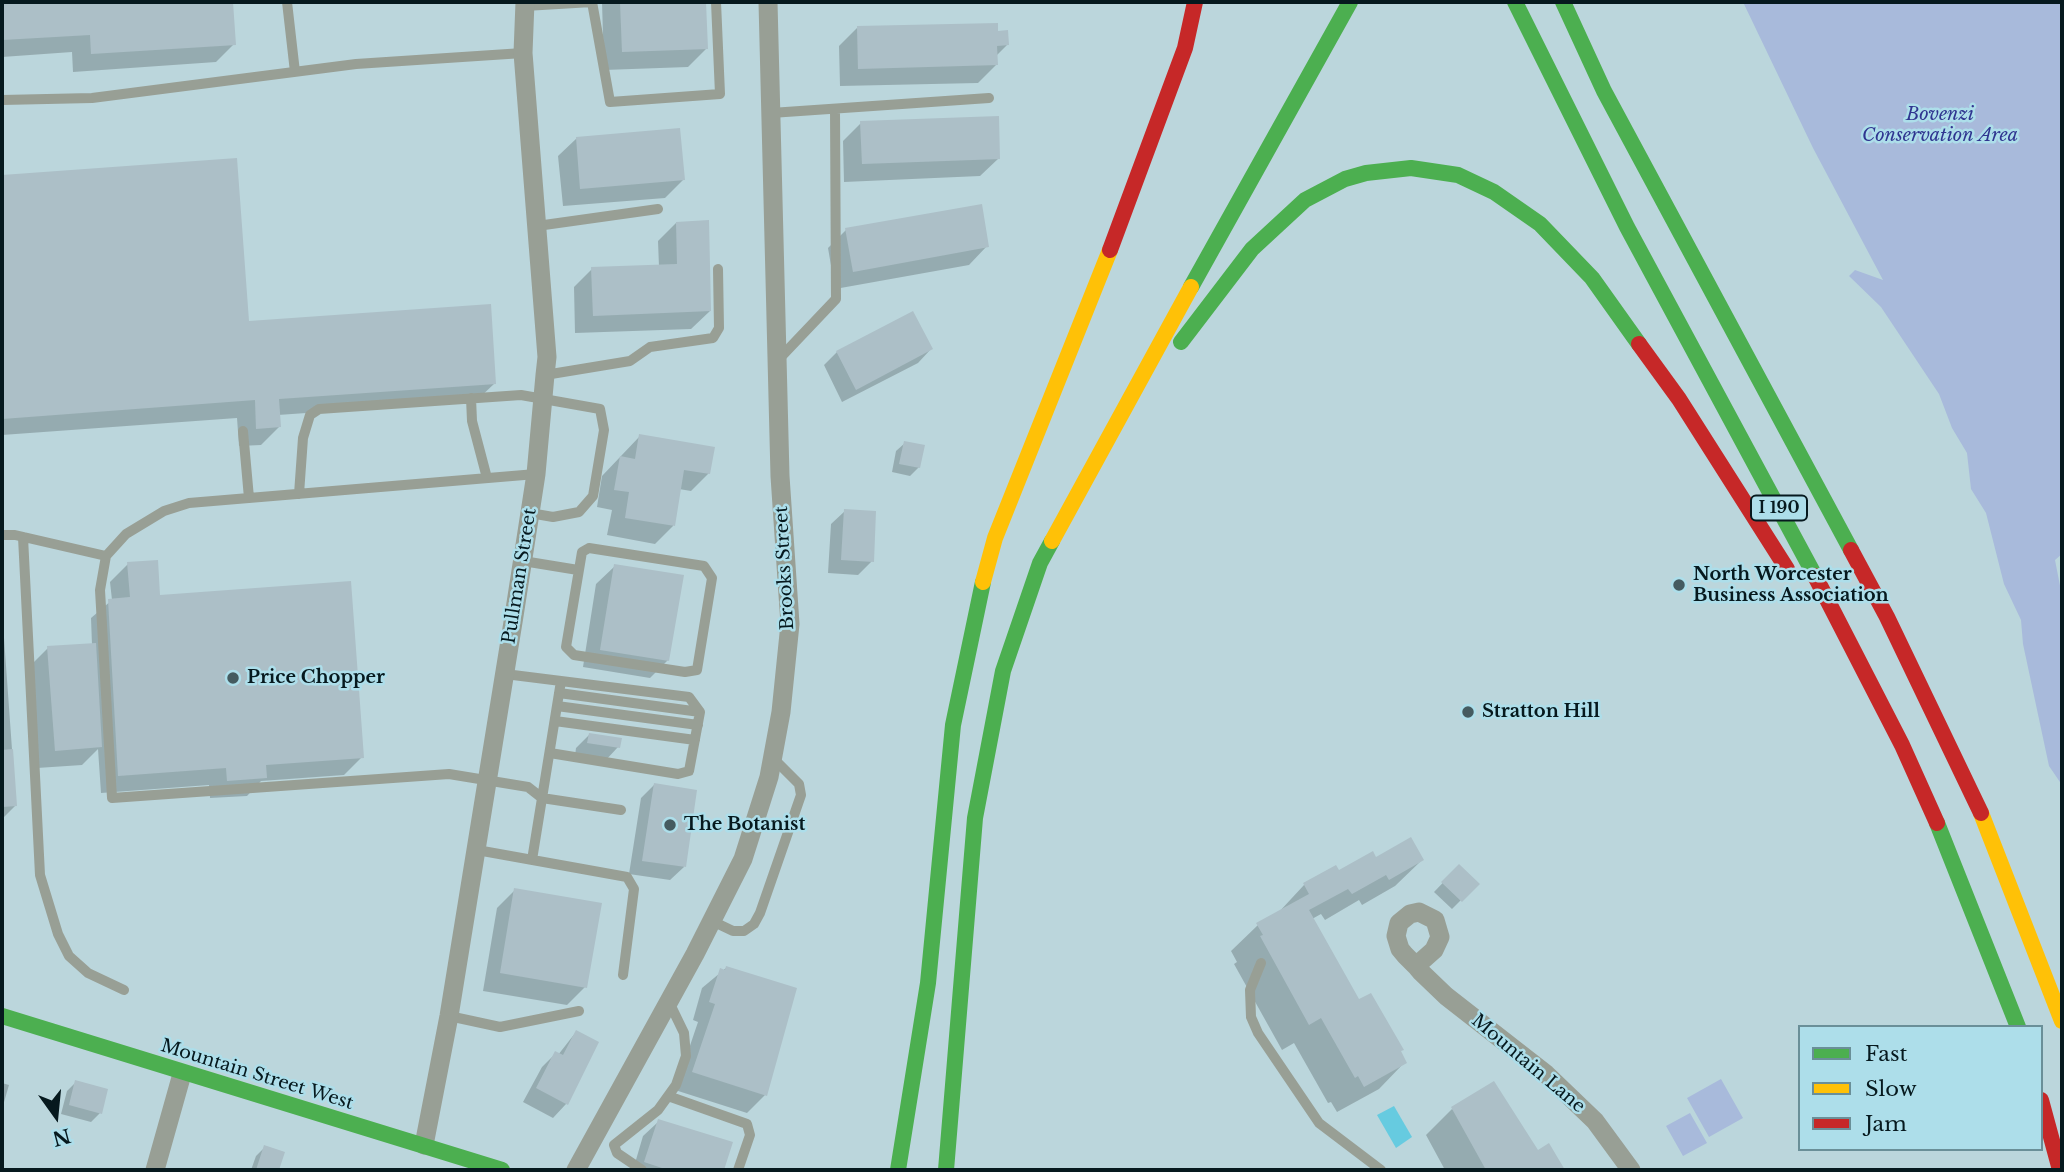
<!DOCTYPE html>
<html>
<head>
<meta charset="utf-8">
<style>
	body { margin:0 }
	#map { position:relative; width:2064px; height:1172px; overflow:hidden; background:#bbd6dc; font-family:"Libre Baskerville",serif }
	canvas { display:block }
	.frame { position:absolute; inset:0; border:4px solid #06191e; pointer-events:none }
	.legend { position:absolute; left:1798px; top:1025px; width:245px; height:126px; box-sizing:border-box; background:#addeea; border:2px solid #6a8f98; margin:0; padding:9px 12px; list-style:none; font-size:21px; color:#06191e }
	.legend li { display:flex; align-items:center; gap:14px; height:35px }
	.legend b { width:35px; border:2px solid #6a8f98 }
	.north { position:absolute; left:21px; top:1081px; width:70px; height:70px; -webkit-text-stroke:5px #addeea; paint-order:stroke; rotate:165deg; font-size:19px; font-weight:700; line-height:28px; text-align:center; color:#06191e }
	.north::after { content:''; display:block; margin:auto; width:24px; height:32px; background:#06191e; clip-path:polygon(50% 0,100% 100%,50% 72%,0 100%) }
</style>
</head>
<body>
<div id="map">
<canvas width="2064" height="1172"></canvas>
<div class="frame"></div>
<ul class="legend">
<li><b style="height:9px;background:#4caf50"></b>Fast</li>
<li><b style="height:9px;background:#ffc107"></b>Slow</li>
<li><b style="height:9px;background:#c62828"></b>Jam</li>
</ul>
<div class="north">N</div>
</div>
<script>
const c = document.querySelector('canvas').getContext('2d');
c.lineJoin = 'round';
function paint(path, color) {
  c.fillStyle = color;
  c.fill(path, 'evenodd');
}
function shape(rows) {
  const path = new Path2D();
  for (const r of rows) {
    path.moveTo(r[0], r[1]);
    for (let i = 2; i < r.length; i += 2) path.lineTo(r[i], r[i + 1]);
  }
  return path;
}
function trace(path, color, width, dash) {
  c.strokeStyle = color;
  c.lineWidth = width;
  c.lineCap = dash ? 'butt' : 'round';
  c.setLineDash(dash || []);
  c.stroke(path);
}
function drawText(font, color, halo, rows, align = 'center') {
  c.font = font + ' "Libre Baskerville",serif';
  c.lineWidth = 5;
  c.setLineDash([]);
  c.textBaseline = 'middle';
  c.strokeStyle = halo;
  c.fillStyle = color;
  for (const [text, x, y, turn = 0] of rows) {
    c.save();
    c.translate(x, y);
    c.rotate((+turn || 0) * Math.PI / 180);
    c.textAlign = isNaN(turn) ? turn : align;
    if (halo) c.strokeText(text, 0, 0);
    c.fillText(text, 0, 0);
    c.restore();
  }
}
paint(shape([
	[1743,2,2062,2,2062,554,2055,560,2062,596,2062,785,2049,766,2023,644,2021,620,2004,584,1986,513,1971,489,1967,453,1952,428,1939,394,1881,307,1849,276,1855,270,1883,280,1813,148],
	[1721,1079,1743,1118,1709,1137,1687,1098],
	[1690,1113,1707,1143,1683,1156,1666,1126]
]), '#a8badb');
paint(shape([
	[1394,1106,1412,1137,1396,1148,1377,1115]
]), '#66cbe0');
paint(shape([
	[2,2,231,2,234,44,216,62,73,72,72,52,2,57],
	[602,2,704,2,706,49,688,67,604,70],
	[857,28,996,32,1007,45,996,56,996,65,978,83,840,86,839,46],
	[861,123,999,158,980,176,844,182,843,141],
	[577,138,683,180,665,198,563,206,558,156],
	[235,160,247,323,495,383,476,401,278,415,279,427,261,445,239,446,237,418,2,435,2,177],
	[676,223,710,311,691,329,575,333,574,287,592,269,659,267,658,241],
	[846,230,987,246,969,265,835,289,828,248],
	[931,349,918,363,842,402,824,365,837,352],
	[640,436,709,473,691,491,679,489,673,526,655,544,607,535,612,510,597,507,602,476],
	[905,443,919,467,910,476,892,472,896,451],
	[845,511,872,561,858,575,828,573,831,524],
	[128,564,158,597,362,757,344,775,261,781,247,796,210,798,209,785,101,793,98,749,82,765,37,768,30,666,48,648,92,645,91,618,112,600,110,582],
	[615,566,668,660,650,678,583,667,596,584],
	[2,610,16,805,2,819],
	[589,735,618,747,605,761,575,756,576,748],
	[654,785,684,867,670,880,629,874,641,798],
	[1375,859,1422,860,1395,886,1362,905,1359,900,1325,920,1321,914,1312,919,1358,1002,1405,1062,1379,1089,1337,1112,1331,1102,1328,1103,1294,1043,1282,1050,1234,964,1237,962,1231,951,1258,925,1278,913,1304,885],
	[1459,866,1477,884,1452,909,1434,892],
	[515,890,585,987,567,1005,483,991,497,908],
	[726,968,765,1095,747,1113,675,1090,698,1022,693,1020,702,988],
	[576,1032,597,1042,566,1104,553,1118,523,1102,542,1067,556,1053,558,1055],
	[76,1082,100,1113,91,1122,61,1114,67,1091],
	[2,1083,9,1085,2,1109],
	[1452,1109,1537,1153,1548,1146,1563,1170,1445,1170,1426,1135],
	[657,1123,731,1143,722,1170,633,1170,643,1136],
	[265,1147,282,1153,277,1170,251,1170,256,1156]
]), '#0003');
paint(shape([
	[2,2,233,2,236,45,91,54,90,35,2,40],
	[620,2,706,2,708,49,622,52],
	[998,23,998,31,1008,30,1009,45,997,46,998,65,858,69,857,26],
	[999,116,1000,159,862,164,860,121],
	[680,128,685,180,580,189,576,137],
	[237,158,249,321,491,304,496,384,279,399,281,427,256,429,255,400,2,419,2,175],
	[982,204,989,247,853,272,845,228],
	[709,220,711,311,593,316,591,267,677,264,676,222],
	[913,311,933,349,856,390,836,351],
	[639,434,715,447,710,474,684,470,675,526,625,518,629,492,614,490,620,456,635,459],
	[904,441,925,445,920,468,899,464],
	[844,509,876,511,874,562,841,560],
	[158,560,160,595,351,581,364,758,266,765,267,778,227,781,226,768,118,776,108,599,130,597,127,562],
	[614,564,684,575,669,661,600,650],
	[96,643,102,747,55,751,47,646],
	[589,733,622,738,620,748,587,743],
	[13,749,17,806,2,807,2,750],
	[654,783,697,790,686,867,642,861],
	[1411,837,1424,860,1389,880,1386,875,1352,894,1348,889,1309,910,1359,999,1371,993,1404,1050,1401,1051,1407,1063,1364,1087,1358,1076,1355,1078,1321,1018,1309,1025,1260,936,1263,935,1256,923,1309,894,1303,883,1336,865,1339,870,1373,851,1376,857],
	[1459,864,1480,884,1462,902,1441,882],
	[514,888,602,903,587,988,500,973],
	[726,966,797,988,767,1096,692,1072,715,1004,709,1002,720,968,725,970],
	[576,1030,599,1042,568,1105,536,1088,555,1051,563,1055],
	[75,1080,108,1089,102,1114,69,1105],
	[1494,1081,1538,1150,1549,1143,1565,1170,1486,1170,1451,1107],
	[658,1119,733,1142,724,1170,668,1170,644,1162],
	[264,1145,285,1152,279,1170,256,1170]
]), '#acbfc7');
trace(shape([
	[287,2,295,72],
	[592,2,610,102,720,94,716,2],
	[525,6,592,2],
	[2,100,92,98,356,64,523,53],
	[771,113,989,98],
	[537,226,658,209],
	[779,359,836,299,835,109],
	[545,375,630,361,650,347,713,338,719,328,718,269],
	[471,398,472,421,487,478],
	[243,431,249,498],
	[536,474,189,503,164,511,126,534,106,556,100,590,112,798,449,774,528,787,542,798,621,810],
	[299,494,303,438,310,415,319,409,521,395,600,409,604,430,593,496,579,512,553,517,530,513],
	[2,535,15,535,106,556],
	[23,537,40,875,58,934,69,956,88,973,124,990],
	[589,548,704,566,712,578,697,670,685,672,574,655,566,647,582,552,589,548],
	[523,561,578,570],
	[505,674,561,681],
	[559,693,700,712],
	[557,706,698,725],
	[555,721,695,740],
	[477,850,627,877,634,889,623,975],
	[532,860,561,681,689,697,700,712,689,771,678,774,550,753],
	[712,921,733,931,744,931,754,924,760,913,801,795,799,784,773,758],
	[1261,963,1250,990,1251,1017,1258,1033,1319,1123,1381,1170],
	[449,1016,500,1027,579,1011],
	[668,1096,747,1124,750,1135,738,1170],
	[642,1170,617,1153,614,1145,658,1110,676,1085,686,1056,684,1033,669,1002]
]), '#989f95', 10);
trace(shape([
	[1416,966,1434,950,1440,937,1435,920,1419,912,1410,914,1399,923,1396,936,1400,949,1405,955,1416,966,1421,972,1446,996,1546,1074,1595,1121,1631,1170],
	[424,1145,449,1016,514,616,536,474,545,375,547,357,523,53,525,2],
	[155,1170,182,1074],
	[576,1170,695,954,743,859,769,777,781,712,790,624,780,476,768,2]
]), '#989f95', 19);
trace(shape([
	[1515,2,1627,227,1815,576],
	[1563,2,1604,91,1851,550],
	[1191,287,1350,2],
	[1181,342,1252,249,1305,200,1345,179,1366,173,1411,168,1458,175,1494,192,1540,224,1592,278,1639,344],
	[1937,823,2018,1027],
	[2,1016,502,1170],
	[898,1170,928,983,953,725,983,582],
	[946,1170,975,818,1003,671,1040,563,1052,541]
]), '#4caf50', 16);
trace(shape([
	[1052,541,1191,287],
	[983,582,995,538,1110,250],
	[1981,813,2062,1021]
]), '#ffc107', 16);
trace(shape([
	[1110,250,1185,48,1195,2],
	[1639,344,1679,399,1787,569],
	[1851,550,1887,617,1981,813],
	[1815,576,1902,745,1937,823],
	[2041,1100,2060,1170]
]), '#c62828', 16);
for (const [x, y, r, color] of [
	[1679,585,7,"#455b60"],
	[233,678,7,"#455b60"],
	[1468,712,7,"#455b60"],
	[670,825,7,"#455b60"]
]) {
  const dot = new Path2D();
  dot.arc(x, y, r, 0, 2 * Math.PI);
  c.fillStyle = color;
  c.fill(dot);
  trace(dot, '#addeea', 2.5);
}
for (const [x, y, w] of [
	[1779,508,56]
]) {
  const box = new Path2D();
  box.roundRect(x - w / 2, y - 12.5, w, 25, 5);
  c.fillStyle = '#addeea';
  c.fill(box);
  trace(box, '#06191e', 2);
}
drawText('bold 16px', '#06191e', null, [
	["I 190",1779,508]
]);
drawText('italic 18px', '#2f3590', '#addeea', [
	["Bovenzi",1940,115],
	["Conservation Area",1940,136]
]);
drawText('18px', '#06191e', '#addeea', [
	["Brooks Street",785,568,-93],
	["Pullman Street",520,576,-81],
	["Mountain Lane",1528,1064,40],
	["Mountain Street West",257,1075,17]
]);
drawText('bold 18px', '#06191e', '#addeea', [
	["North Worcester",1693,575],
	["Business Association",1693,596],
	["Price Chopper",247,678],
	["Stratton Hill",1482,712],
	["The Botanist",684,825]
], 'left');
</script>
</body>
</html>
